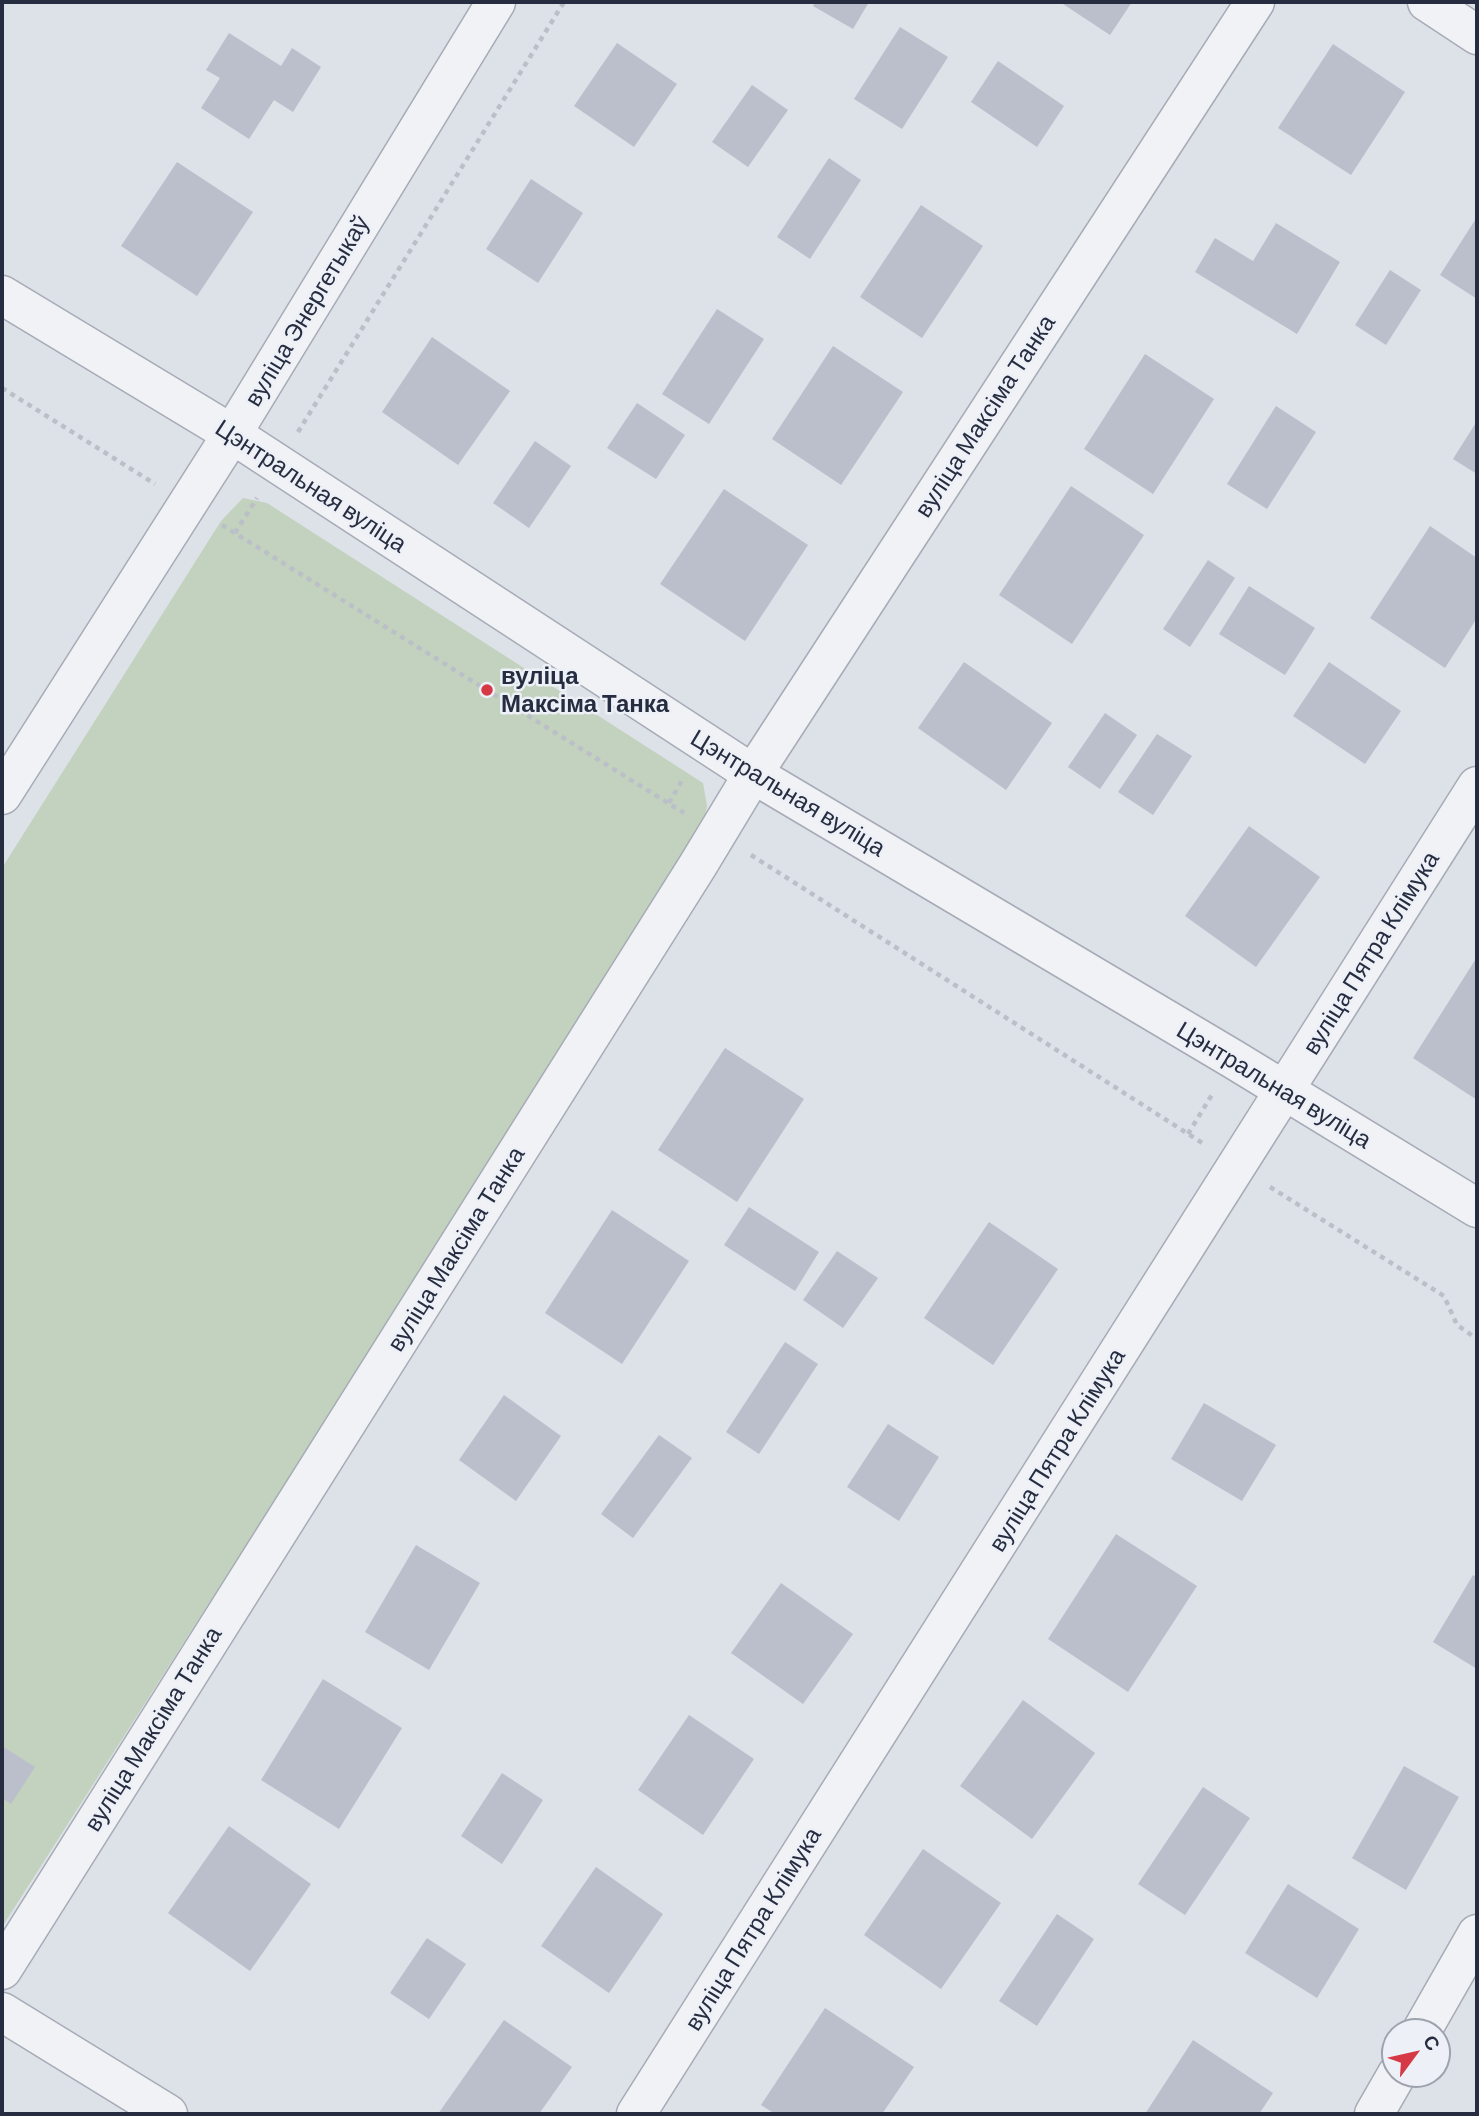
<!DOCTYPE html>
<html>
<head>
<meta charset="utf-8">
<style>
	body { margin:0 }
	#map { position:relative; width:1479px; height:2116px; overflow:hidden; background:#dde1e8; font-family:Barlow,sans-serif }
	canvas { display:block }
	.frame { position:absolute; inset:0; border:4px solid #262d40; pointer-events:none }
	.north { position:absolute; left:1381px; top:2018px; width:70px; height:70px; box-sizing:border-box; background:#edf0f6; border:2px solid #9da2ad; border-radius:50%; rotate:57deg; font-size:19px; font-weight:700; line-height:28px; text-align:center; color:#262d40 }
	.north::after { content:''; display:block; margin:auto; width:24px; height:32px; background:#d63946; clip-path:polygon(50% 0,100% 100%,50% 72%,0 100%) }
</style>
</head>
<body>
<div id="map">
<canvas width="1479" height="2116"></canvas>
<div class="frame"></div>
<div class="north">С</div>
</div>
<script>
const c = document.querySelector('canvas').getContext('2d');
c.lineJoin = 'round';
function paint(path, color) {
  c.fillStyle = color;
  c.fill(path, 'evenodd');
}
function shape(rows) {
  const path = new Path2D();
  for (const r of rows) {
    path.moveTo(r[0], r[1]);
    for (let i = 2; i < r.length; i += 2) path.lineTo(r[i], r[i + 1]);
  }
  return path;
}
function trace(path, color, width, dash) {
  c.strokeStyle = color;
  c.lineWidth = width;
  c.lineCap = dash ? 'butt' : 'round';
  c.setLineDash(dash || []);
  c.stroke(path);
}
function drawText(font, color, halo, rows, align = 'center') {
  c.font = font + ' Barlow,sans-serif';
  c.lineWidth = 5;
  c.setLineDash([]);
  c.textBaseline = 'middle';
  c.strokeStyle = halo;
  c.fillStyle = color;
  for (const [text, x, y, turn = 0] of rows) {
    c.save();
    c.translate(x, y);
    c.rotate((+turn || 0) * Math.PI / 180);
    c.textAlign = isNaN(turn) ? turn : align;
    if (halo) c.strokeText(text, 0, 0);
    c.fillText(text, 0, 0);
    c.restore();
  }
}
paint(shape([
	[243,498,267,503,703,783,707,806,702,831,2,1927,2,868,221,521]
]), '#c2d2be');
paint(shape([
	[815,2,869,2,853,29,813,6],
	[1060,2,1132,2,1110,35],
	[900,27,948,57,902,129,854,99],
	[229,33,281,66,292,48,321,67,293,112,274,100,249,139,201,108,220,78,206,70],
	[617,43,677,84,634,147,574,106],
	[1333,44,1405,92,1351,175,1278,128],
	[998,61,1064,106,1037,147,971,102],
	[752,85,788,110,748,167,712,142],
	[829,158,861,180,810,259,777,237],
	[177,162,253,212,197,296,121,246],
	[531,179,583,213,538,283,486,249],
	[921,205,983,246,922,338,860,297],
	[1475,220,1477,222,1477,299,1440,275],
	[1276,223,1340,262,1297,334,1195,272,1215,238,1253,261],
	[1390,270,1421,290,1386,345,1355,325],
	[717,309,764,339,709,424,662,394],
	[432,337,510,391,458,465,382,412],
	[833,346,903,392,841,485,772,439],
	[1145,354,1214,399,1153,494,1084,449],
	[637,403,685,435,656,479,607,448],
	[1276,406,1316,432,1267,509,1227,484],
	[1477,421,1477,474,1453,459],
	[535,441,571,466,529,528,493,503],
	[1071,486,1144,535,1072,644,999,595],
	[724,489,808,545,745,641,660,584],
	[1430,526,1477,558,1477,618,1445,668,1370,618],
	[1208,560,1235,578,1190,647,1163,629],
	[1249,586,1315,628,1285,675,1219,634],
	[964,662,1052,723,1006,790,918,728],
	[1329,662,1401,711,1365,764,1293,716],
	[1105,713,1137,735,1100,789,1068,767],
	[1157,734,1192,756,1153,815,1118,792],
	[1249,826,1320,877,1256,967,1185,916],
	[1477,957,1477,1100,1413,1058],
	[725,1048,804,1099,737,1202,658,1150],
	[749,1207,819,1252,795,1291,724,1245],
	[612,1210,689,1261,622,1364,545,1313],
	[989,1222,1058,1269,993,1365,924,1318],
	[837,1251,878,1278,843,1328,803,1300],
	[785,1342,818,1364,759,1454,726,1432],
	[504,1395,561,1436,516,1501,459,1460],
	[1204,1403,1276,1445,1242,1501,1171,1459],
	[888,1424,939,1457,899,1521,847,1487],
	[659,1435,692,1458,633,1538,601,1514],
	[1116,1534,1197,1586,1128,1692,1048,1639],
	[416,1545,480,1583,429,1670,365,1632],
	[1473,1575,1477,1577,1477,1669,1433,1642],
	[781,1583,853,1634,803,1704,731,1653],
	[323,1679,402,1728,339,1829,261,1780],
	[1023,1700,1095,1753,1032,1839,960,1786],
	[689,1715,754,1759,703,1835,638,1790],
	[2,1746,35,1767,11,1804,2,1798],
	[1404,1766,1459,1797,1406,1890,1352,1858],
	[502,1773,543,1800,502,1864,461,1836],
	[1203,1787,1250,1818,1185,1915,1138,1884],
	[229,1826,311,1884,250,1971,168,1913],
	[923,1849,1001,1903,941,1989,864,1935],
	[596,1867,663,1914,609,1993,541,1946],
	[1288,1884,1359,1929,1317,1998,1245,1953],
	[1057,1914,1094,1939,1037,2026,999,2001],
	[427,1938,466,1964,429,2019,390,1993],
	[825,2008,914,2067,882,2114,775,2114,761,2105],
	[504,2020,572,2067,539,2114,438,2114],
	[1193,2040,1273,2093,1259,2114,1145,2114]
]), '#babfcb');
const minor = shape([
	[1427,2,1477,35],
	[2,795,232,434,496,2],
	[2,1970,698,865,753,774,1255,2],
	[2,2012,168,2114],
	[1421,2032,1477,1934],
	[636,2114,1477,786],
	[1374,2114,1397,2074]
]);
const tertiary = shape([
	[2,295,232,434,753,774,1233,1059,1477,1208]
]);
trace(minor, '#a6abb6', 41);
trace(tertiary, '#a6abb6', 41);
trace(shape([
	[2,388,155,484],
	[298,432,564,2],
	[222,525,684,813],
	[235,533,257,498],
	[669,803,684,777],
	[751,855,1204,1144],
	[1188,1134,1213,1093],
	[1270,1187,1444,1296,1457,1325,1477,1339]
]), '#bbbfc7', 4.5, [5, 5]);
trace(minor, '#f0f2f6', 38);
trace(tertiary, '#f0f2f6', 38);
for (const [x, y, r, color] of [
	[487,690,7,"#d63946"]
]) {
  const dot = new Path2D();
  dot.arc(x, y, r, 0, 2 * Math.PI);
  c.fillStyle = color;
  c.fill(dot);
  trace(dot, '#edf0f6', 2.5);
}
drawText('24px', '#262d40', '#edf0f6', [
	["вуліца Энергетыкаў",307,311,-59],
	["вуліца Максіма Танка",985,416,-57],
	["Цэнтральная вуліца",311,486,33],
	["Цэнтральная вуліца",788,793,31],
	["вуліца Пятра Клімука",1371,953,-58],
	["Цэнтральная вуліца",1274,1085,31],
	["вуліца Максіма Танка",456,1249,-58],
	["вуліца Пятра Клімука",1057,1450,-58],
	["вуліца Максіма Танка",153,1729,-58],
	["вуліца Пятра Клімука",753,1929,-58]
]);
drawText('bold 24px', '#262d40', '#edf0f6', [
	["вуліца",501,676],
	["Максіма Танка",501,704]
], 'left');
</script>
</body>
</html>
